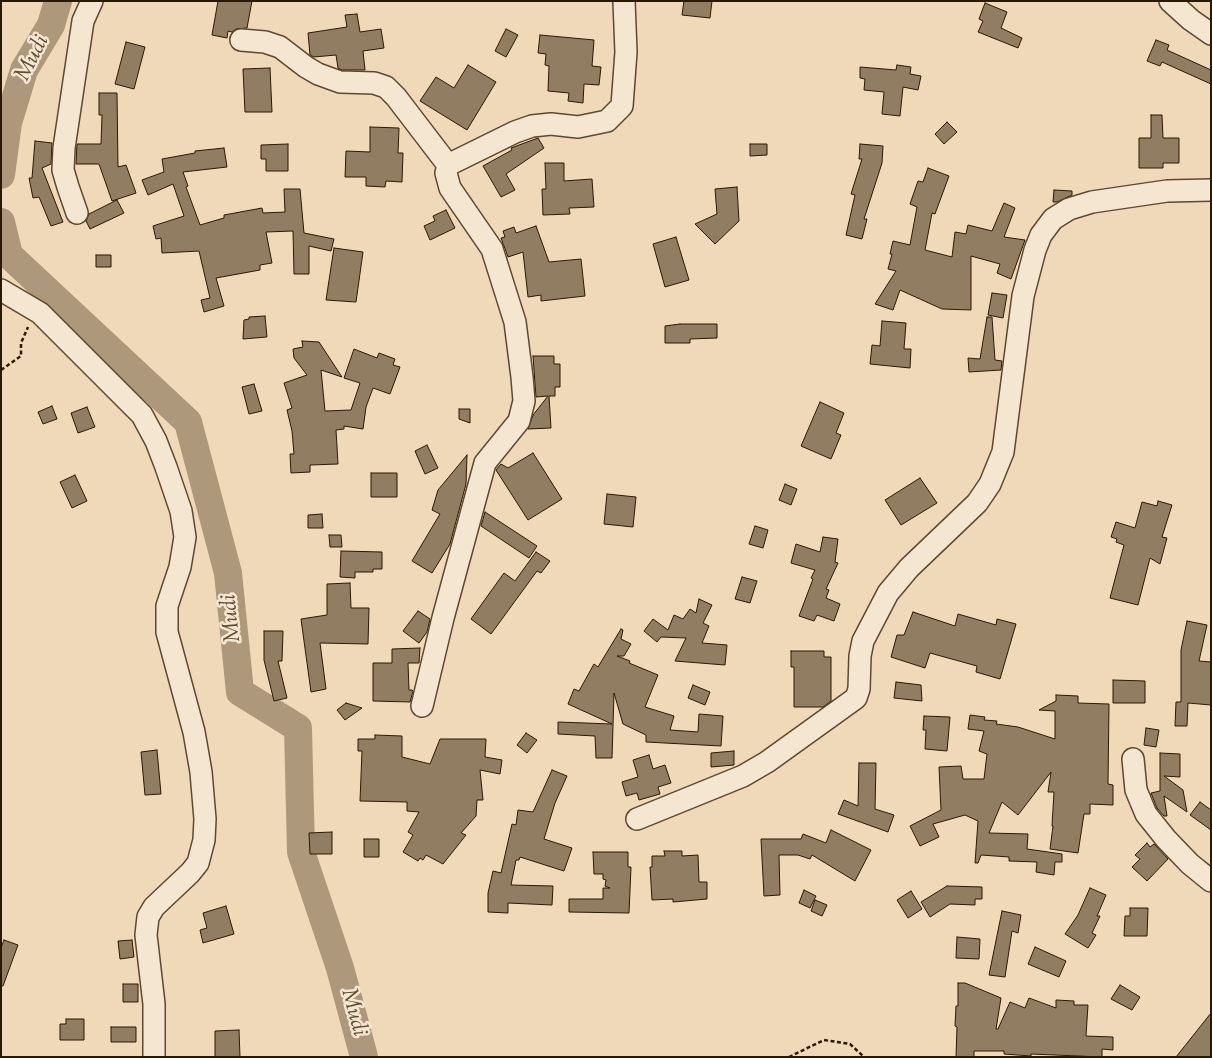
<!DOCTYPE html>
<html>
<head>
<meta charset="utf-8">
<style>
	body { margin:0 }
	#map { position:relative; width:1212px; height:1058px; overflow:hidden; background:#f0d9b9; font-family:"Sorts Mill Goudy",serif }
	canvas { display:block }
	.frame { position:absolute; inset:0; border:2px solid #2a1902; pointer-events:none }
</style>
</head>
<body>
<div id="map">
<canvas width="1212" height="1058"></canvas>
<div class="frame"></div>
</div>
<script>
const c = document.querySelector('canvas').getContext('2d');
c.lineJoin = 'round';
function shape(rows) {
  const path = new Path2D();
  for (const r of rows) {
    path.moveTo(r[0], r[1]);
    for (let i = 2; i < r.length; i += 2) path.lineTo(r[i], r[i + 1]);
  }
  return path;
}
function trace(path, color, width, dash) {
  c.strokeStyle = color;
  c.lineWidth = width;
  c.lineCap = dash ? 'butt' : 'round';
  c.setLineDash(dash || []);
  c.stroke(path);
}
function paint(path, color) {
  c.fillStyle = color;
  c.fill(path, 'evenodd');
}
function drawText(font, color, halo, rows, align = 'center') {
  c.font = font + ' "Sorts Mill Goudy",serif';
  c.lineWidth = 5;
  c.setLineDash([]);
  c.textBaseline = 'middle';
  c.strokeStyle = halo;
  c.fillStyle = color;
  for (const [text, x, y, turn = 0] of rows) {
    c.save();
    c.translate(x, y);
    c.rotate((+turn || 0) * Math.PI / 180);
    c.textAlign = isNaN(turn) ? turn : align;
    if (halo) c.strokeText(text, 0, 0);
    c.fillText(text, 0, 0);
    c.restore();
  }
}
trace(shape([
	[1,175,8,123,24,70,51,25,58,1],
	[1,222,9,255,188,422,228,573,240,692,298,728,301,852,340,968,364,1057]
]), '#ad987b', 28);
const building = shape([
	[218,1,252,1,247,28,236,29,232,32,228,31,227,38,212,35,218,1],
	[684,1,712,1,710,18,682,15,684,1],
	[985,3,1007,12,1001,28,1022,38,1018,48,978,32,983,21,979,19,985,3],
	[357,14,360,32,381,29,384,48,363,51,365,70,342,70,338,68,336,55,314,57,310,55,308,33,347,27,345,15,357,14],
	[506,29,518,35,506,57,495,51,506,29],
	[540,35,594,40,592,66,601,67,599,85,584,84,583,103,568,101,569,93,548,91,549,66,545,65,546,54,538,53,540,35],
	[1156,40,1169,45,1167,50,1211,70,1211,84,1162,62,1160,66,1147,61,1156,40],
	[126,42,145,47,134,89,115,84,126,42],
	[468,65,496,82,467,130,420,101,436,77,454,88,468,65],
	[897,65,911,67,910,74,921,76,918,90,903,87,900,116,882,114,884,92,864,90,865,79,860,78,860,67,896,70,897,65],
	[270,68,272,112,245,112,243,69,270,68],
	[99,93,117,93,118,167,126,165,136,193,112,201,99,164,76,164,77,144,101,144,102,115,99,115,99,93],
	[1151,115,1162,115,1163,138,1179,138,1179,163,1163,163,1163,168,1139,168,1139,138,1151,138,1151,115],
	[947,122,957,132,944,144,935,134,947,122],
	[370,127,399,128,398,153,403,153,402,182,386,181,385,187,366,186,366,177,345,177,346,151,370,152,370,127],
	[538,138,544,148,506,174,515,190,501,197,483,166,512,150,511,148,538,138],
	[35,141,52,143,51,164,42,168,63,222,51,226,39,197,33,198,29,178,32,178,35,141],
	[288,144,288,171,266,171,266,159,261,159,261,145,288,144],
	[750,144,767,144,767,155,750,156,750,144],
	[860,144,883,146,882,163,864,219,867,219,862,239,846,235,855,195,851,194,862,159,859,159,860,144],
	[224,148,227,167,183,172,188,186,186,187,200,225,224,218,224,215,262,208,263,213,285,212,284,189,300,189,304,233,334,239,331,251,309,246,309,274,294,274,293,231,266,232,272,263,260,265,260,270,216,278,224,306,204,312,201,300,210,298,199,251,162,253,161,238,156,239,153,226,184,216,173,184,148,195,142,180,164,172,162,159,195,153,195,151,224,148],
	[545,163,564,163,564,181,592,179,594,207,569,208,570,214,543,215,542,189,546,189,545,163],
	[928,168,949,176,935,214,932,213,925,250,952,257,955,232,966,234,968,225,992,231,1004,203,1015,208,1004,237,1025,240,1011,279,997,273,1000,264,971,256,971,310,942,309,900,290,893,310,875,304,896,271,888,269,892,254,890,254,893,241,910,245,917,207,910,204,918,181,923,182,928,168],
	[737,187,739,221,715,244,695,224,717,214,715,189,737,187],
	[1054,190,1072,191,1072,195,1057,202,1053,202,1054,190],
	[117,200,124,213,90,229,86,221,89,214,117,200],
	[446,210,455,228,430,240,424,226,435,221,433,216,446,210],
	[536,226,549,262,581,259,585,296,541,301,541,295,528,297,523,252,508,257,501,238,505,237,503,231,514,227,516,233,536,226],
	[676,237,689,280,665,287,653,244,676,237],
	[334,248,363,252,356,302,326,300,334,248],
	[96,255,111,255,111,267,96,267,96,255],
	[992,293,1007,295,1003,318,988,315,992,293],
	[265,316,267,337,243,339,244,320,249,319,249,317,265,316],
	[987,317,992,317,995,360,1002,361,1001,370,969,372,968,358,980,359,987,317],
	[882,321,906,323,904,349,911,349,910,368,870,364,872,345,880,346,882,321],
	[680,324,717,324,717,338,690,339,690,343,665,343,665,326,680,324],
	[302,341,319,342,342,377,321,370,325,411,351,410,360,383,344,378,354,349,377,358,379,353,395,359,393,365,400,367,390,394,373,388,366,407,363,429,344,426,344,429,336,430,338,464,310,465,310,472,291,473,290,454,294,454,292,431,287,410,292,408,284,383,307,375,294,358,293,349,303,347,302,341],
	[533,356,554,356,554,364,560,364,560,387,555,387,555,396,549,396,551,428,528,429,533,415,548,396,536,397,533,356],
	[254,384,262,411,249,414,242,387,254,384],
	[820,402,844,413,836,433,841,435,831,459,801,446,820,402],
	[52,406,57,419,43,424,38,412,52,406],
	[87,407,95,427,78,433,71,413,87,407],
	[459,409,470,409,470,423,459,419,459,409],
	[427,445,438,468,425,474,415,451,427,445],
	[533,453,562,499,528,520,496,470,501,464,508,468,533,453],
	[467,455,466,484,450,544,432,573,412,561,440,514,432,510,438,490,467,455],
	[371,473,397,473,397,497,371,497,371,473],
	[75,475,87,501,72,508,60,482,75,475],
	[920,478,937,503,901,525,885,500,920,478],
	[785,484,797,489,791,505,779,500,785,484],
	[607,494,636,497,633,527,604,524,607,494],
	[1158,501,1172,505,1162,537,1167,538,1160,564,1150,558,1138,605,1110,598,1124,545,1116,542,1117,539,1111,537,1116,522,1135,528,1142,502,1157,506,1158,501],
	[485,512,537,546,529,558,481,526,485,512],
	[322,514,323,528,308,528,308,515,322,514],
	[755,526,768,530,763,548,749,544,755,526],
	[329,535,341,535,342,547,330,547,329,535],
	[823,537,838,539,835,562,838,563,826,589,829,590,826,598,840,604,834,621,817,615,814,621,799,616,813,579,811,578,815,570,791,563,796,544,820,552,823,537],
	[341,551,382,552,382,569,373,569,373,572,355,572,355,578,340,577,341,551],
	[536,552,550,561,541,573,537,571,491,634,471,619,504,573,515,581,536,552],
	[742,577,757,581,750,603,735,599,742,577],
	[350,583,351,608,369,608,368,644,320,643,326,689,311,692,301,619,327,615,327,584,350,583],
	[699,599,712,605,703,623,709,626,702,643,727,645,725,665,675,661,686,638,661,637,657,642,644,631,653,619,668,630,674,615,683,619,690,609,696,613,699,599],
	[418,611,430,619,427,632,419,643,403,631,418,611],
	[913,612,955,626,958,614,996,625,997,619,1016,624,1000,679,976,672,977,666,930,653,925,668,891,657,897,635,904,635,913,612],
	[1187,621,1207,625,1199,661,1211,662,1211,705,1188,703,1187,726,1175,726,1176,702,1181,702,1181,650,1187,621],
	[621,629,623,630,621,639,631,644,624,656,617,656,630,661,629,663,658,675,645,707,674,716,670,730,698,732,699,714,723,716,721,746,646,742,646,735,623,724,614,693,612,758,596,758,595,736,558,734,558,722,612,724,568,704,574,689,579,691,594,664,598,667,621,629],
	[264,631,283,631,282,661,278,661,287,698,274,701,264,660,264,631],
	[420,648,419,663,408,663,409,690,412,690,413,691,410,702,373,701,373,663,392,663,392,649,420,648],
	[791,651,824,651,824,657,831,657,831,701,823,707,794,707,794,667,791,667,791,651],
	[1113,680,1145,681,1145,703,1113,703,1113,680],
	[896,682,921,685,922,701,894,698,896,682],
	[693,685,710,692,705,705,688,698,693,685],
	[1056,695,1078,696,1078,703,1109,704,1108,784,1113,785,1113,805,1090,804,1090,814,1084,814,1078,853,1050,849,1053,826,1052,826,1054,792,1048,792,1051,772,1018,815,1002,802,989,833,1028,834,1027,849,1062,854,1062,862,1055,862,1054,875,1036,872,1037,862,1009,861,1009,857,981,855,978,863,975,863,978,821,965,815,933,824,939,837,920,846,910,826,941,810,939,767,961,766,963,779,984,779,987,754,979,751,984,731,968,729,970,715,985,717,984,720,997,721,996,724,1018,727,1055,739,1055,711,1039,710,1056,701,1056,695],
	[346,703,362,708,345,720,337,710,346,703],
	[924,716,950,717,947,751,925,749,926,730,923,730,924,716],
	[1146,728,1159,730,1156,747,1144,745,1146,728],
	[526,733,537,740,527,753,517,745,526,733],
	[375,735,402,736,402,757,430,764,440,739,486,739,485,757,502,760,500,774,480,770,483,800,477,800,476,816,461,833,466,835,443,864,426,855,423,860,420,858,418,861,403,852,413,835,408,832,419,812,407,811,407,802,360,801,362,751,358,751,358,739,375,739,375,735],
	[157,750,161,794,145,795,141,752,157,750],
	[734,751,734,765,711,767,711,753,734,751],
	[1160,753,1180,754,1180,777,1164,776,1183,790,1187,812,1164,796,1167,816,1164,816,1157,808,1151,793,1160,791,1160,753],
	[649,755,653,769,665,765,671,783,658,787,660,794,639,800,637,793,626,796,622,782,638,777,633,760,649,755],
	[859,763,876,763,875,809,894,815,888,832,838,814,844,800,858,806,859,763],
	[552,770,567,776,555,803,544,839,572,848,564,871,520,857,519,860,516,860,511,885,553,886,552,905,508,903,508,913,488,912,488,893,493,871,501,873,512,824,516,825,518,810,533,812,552,770],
	[1200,802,1211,810,1211,830,1190,815,1200,802],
	[831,830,871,850,855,881,812,855,810,859,798,855,779,855,780,895,764,896,761,839,801,839,803,834,826,843,831,830],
	[332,832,332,854,310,854,309,833,332,832],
	[364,839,379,839,379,857,364,857,364,839],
	[1147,843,1150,847,1154,844,1168,859,1147,881,1132,867,1140,859,1135,855,1147,843],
	[664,851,682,851,682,856,698,855,699,882,707,882,707,899,673,902,673,899,652,900,650,867,652,867,652,856,665,856,664,851],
	[593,852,628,852,628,867,631,867,629,913,569,912,569,899,603,899,603,888,610,888,605,886,606,880,603,879,603,874,594,874,593,852],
	[947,886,982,887,982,899,975,899,975,905,950,904,930,917,921,902,947,886],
	[1090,888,1106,895,1097,916,1100,916,1092,933,1096,935,1088,948,1065,934,1078,915,1090,888],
	[804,890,816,896,810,908,799,903,804,890],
	[911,891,922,909,908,918,897,900,911,891],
	[815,900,827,905,822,916,811,911,815,900],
	[226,906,234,934,203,943,200,930,207,928,203,913,226,906],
	[1130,908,1148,908,1147,936,1124,936,1125,916,1130,916,1130,908],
	[1002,911,1021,915,1018,933,1012,931,1005,977,989,975,1002,911],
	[957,937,980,939,979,959,956,958,957,937],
	[4,940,18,945,3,986,1,986,1,948,4,940],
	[132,940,134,957,120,959,118,941,132,940],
	[1035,947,1066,961,1059,977,1028,964,1035,947],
	[958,983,965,983,1001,998,996,1029,998,1029,1010,1002,1025,1008,1029,998,1056,1008,1056,1000,1074,1001,1074,1005,1088,1005,1086,1036,1113,1037,1113,1050,1102,1049,1102,1057,1031,1054,1031,1056,1004,1054,1004,1051,974,1051,974,1057,956,1057,957,1027,955,1026,956,1006,958,1006,958,983],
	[123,984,138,984,138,1002,123,1002,123,984],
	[1120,985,1140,997,1132,1010,1111,999,1120,985],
	[1211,1013,1211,1057,1176,1057,1211,1013],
	[66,1019,84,1019,84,1040,60,1040,60,1024,66,1024,66,1019],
	[111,1027,136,1027,136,1042,111,1042,111,1027],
	[239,1030,240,1057,215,1057,215,1031,239,1030]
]);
paint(building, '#917d61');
trace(building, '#2a1902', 1);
const minor = shape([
	[1170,1,1191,20,1211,34],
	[241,40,265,42,280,47,306,67,318,74,340,82,374,83,386,87,396,97,448,165],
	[77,213,68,187,63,170,64,148,83,21,92,1],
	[1,290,40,313,142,415,156,441,166,467,181,511,185,537,180,567,167,606,167,632,194,732,201,772,205,819,204,840,198,863,190,873,154,907,148,917,146,935,154,1004,154,1057],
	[422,706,443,618,485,463,519,421,524,401,522,377,515,322,492,249,450,188,446,173,448,165,515,132,532,126,551,124,578,127,607,121,622,106,626,52,624,1],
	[1133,759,1136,790,1146,814,1166,839,1190,864,1211,881],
	[637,819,743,776,767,762,856,698,859,689,860,656,863,641,888,593,909,568,977,503,990,484,1003,452,1023,296,1035,250,1041,235,1053,219,1069,209,1092,202,1167,191,1211,190]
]);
trace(minor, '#5c4930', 24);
trace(shape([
	[1,370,21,356,21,343,28,327],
	[789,1057,824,1040,850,1044,864,1057]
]), '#2a1902', 2.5, [4, 2.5]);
trace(minor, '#f5e6d2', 21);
drawText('italic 22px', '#5e4c32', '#f5e6d2', [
	["Mudi",34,59,-63],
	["Mudi",233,618,-96],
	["Mudi",352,1013,75]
]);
</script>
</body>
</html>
